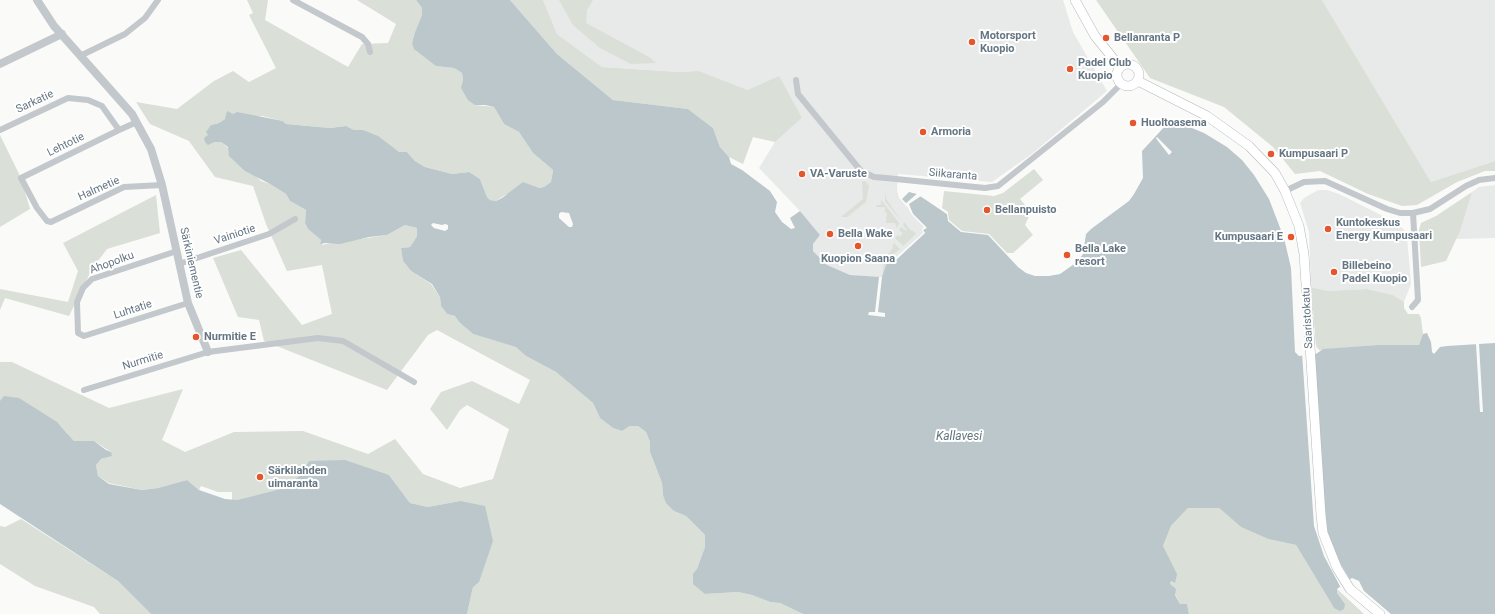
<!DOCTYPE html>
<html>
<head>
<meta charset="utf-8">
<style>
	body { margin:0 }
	canvas { display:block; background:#fafaf8 }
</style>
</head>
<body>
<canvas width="1495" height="614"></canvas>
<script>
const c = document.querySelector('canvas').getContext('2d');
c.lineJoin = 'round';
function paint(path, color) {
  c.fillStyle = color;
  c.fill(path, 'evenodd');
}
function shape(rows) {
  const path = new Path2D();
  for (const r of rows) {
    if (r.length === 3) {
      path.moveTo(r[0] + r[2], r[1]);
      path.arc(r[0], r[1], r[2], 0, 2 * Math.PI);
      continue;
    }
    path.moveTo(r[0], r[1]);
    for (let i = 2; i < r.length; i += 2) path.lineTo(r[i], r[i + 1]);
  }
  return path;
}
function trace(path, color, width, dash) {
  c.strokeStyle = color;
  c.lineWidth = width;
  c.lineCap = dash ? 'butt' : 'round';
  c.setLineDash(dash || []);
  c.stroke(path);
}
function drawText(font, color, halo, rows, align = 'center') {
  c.font = font + ' Roboto,sans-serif';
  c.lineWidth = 4;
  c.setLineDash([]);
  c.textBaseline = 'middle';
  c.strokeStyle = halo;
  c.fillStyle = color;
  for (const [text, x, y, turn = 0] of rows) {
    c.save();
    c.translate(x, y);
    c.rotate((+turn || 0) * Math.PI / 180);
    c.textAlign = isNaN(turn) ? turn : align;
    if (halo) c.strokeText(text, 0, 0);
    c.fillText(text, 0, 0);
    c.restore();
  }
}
paint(shape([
	[543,0,1063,0,1073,32,1107,91,1033,153,992,182,898,174,897,190,899,198,926,228,925,233,882,277,850,275,827,265,813,251,813,244,820,235,800,211,759,168,775,142,802,118,748,90,699,71,678,72,602,67,557,34],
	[1322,0,1495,0,1495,161,1431,182],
	[1495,185,1495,238,1456,239,1472,192,1479,187],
	[1318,190,1327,190,1339,194,1397,223,1404,230,1407,237,1411,284,1404,302,1393,295,1367,289,1328,291,1311,287,1309,232,1300,203,1304,198]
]), '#e8e9e9');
paint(shape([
	[247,0,268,0,265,20,348,67,362,44,388,43,396,24,357,0,416,0,422,8,422,15,415,32,412,43,436,66,454,68,462,73,463,80,461,88,475,105,494,107,504,124,519,132,533,153,553,170,551,182,544,187,505,195,496,201,490,200,487,197,480,179,469,172,452,174,425,167,415,161,407,152,399,152,363,130,354,130,346,126,330,128,286,124,283,121,262,116,225,119,219,123,211,125,214,142,221,142,228,148,261,181,270,184,286,194,290,201,306,210,305,223,308,229,321,240,320,245,387,235,405,225,417,228,417,236,414,241,410,247,401,248,403,261,411,271,431,284,440,297,441,306,447,314,455,316,459,322,473,334,517,347,526,356,556,372,593,403,600,418,613,428,622,431,630,426,638,426,646,432,650,442,650,452,662,483,663,495,674,511,686,516,705,535,705,547,697,569,705,594,738,592,752,595,770,602,780,603,803,614,467,614,473,587,460,501,428,507,410,503,389,475,309,461,298,477,284,488,237,500,232,500,232,492,218,492,201,486,199,490,187,480,158,488,142,490,109,483,98,476,96,465,101,459,111,456,111,452,94,441,74,441,61,426,0,401,0,362,12,362,109,408,183,389,162,440,185,452,234,432,303,431,368,454,395,439,423,474,460,488,493,479,509,429,467,405,460,410,447,430,430,409,441,392,472,381,519,404,530,380,437,330,428,335,387,390,264,341,259,320,238,317,213,258,241,250,302,325,332,314,322,265,287,271,266,224,253,186,215,177,189,141,150,124,136,102,177,109,214,81,233,71,249,82,276,68,249,15,253,13],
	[510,0,543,0,557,34,602,67,678,72,699,71,748,90,779,76,802,118,775,142,753,137,743,164,729,157,720,147,713,128,688,109,613,100,557,54],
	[559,0,593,0,587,10,586,23,649,57,656,63,631,64,600,48,573,25],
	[1096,0,1322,0,1431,182,1495,161,1495,171,1485,171,1457,182,1417,205,1402,206,1368,194,1320,171,1295,174,1273,147,1224,107,1150,78],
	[0,135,21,178,30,209,0,227],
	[1034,169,1043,180,1020,199,1031,212,1025,225,1033,235,1013,253,1007,253,989,234,962,231,949,220,948,212,942,208,944,191,994,196,1003,193],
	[862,181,867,182,866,184,869,185,866,202,847,217,841,217,863,199],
	[885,191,886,199,902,222,885,201],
	[1472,192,1460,231,1446,261,1421,267,1419,230,1421,223,1436,216],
	[156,195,160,233,107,249,92,269,69,316,5,298,0,310,0,289,68,302,78,271,63,243],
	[881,200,899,223,897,228,895,223,886,223,887,213,885,212,885,207,876,207,877,205,881,205],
	[904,222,911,231,912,230,916,234,903,246,895,238,898,235,900,237,903,233,899,230,901,227,906,231,907,230,903,225],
	[894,243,900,249,891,256,882,277,885,256,887,256,892,249],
	[1311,287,1328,291,1367,289,1393,295,1404,302,1404,308,1408,314,1419,314,1421,318,1423,334,1421,340,1419,345,1378,345,1319,350,1316,346],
	[1188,508,1219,508,1241,527,1268,539,1296,545,1334,608,1345,604,1337,593,1337,589,1364,614,1189,614,1187,604,1180,604,1170,584,1171,581,1175,583,1163,546,1171,526],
	[21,519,118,581,151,614,100,614,94,607,35,586,0,564,0,526,5,527]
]), '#dadfd7');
paint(shape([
	[416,0,510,0,557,54,613,100,688,109,713,128,720,147,729,157,731,164,742,170,770,191,777,202,775,212,782,222,791,229,795,228,790,218,800,211,820,235,813,244,813,251,827,265,850,275,882,277,887,263,892,257,895,260,925,233,923,230,926,227,913,214,908,205,902,199,909,192,917,194,947,214,948,221,961,232,988,235,1018,267,1026,273,1035,276,1049,276,1060,274,1077,262,1083,254,1086,234,1091,229,1129,201,1134,194,1143,178,1142,151,1167,124,1177,122,1204,133,1227,147,1242,160,1254,175,1269,199,1284,238,1291,268,1295,352,1299,356,1316,354,1323,349,1378,345,1419,345,1423,334,1427,333,1431,342,1432,352,1434,354,1440,347,1447,346,1495,343,1495,614,1391,614,1364,591,1359,581,1352,578,1337,589,1337,593,1345,604,1344,609,1340,611,1334,608,1296,545,1268,539,1241,527,1219,508,1188,508,1171,526,1163,546,1177,574,1175,583,1171,581,1170,584,1176,589,1175,595,1180,604,1187,604,1189,614,803,614,780,603,770,602,752,595,738,592,705,594,693,584,693,574,697,569,705,547,705,535,686,516,674,511,666,503,663,495,662,483,650,452,650,442,646,432,638,426,630,426,622,431,613,428,600,418,593,403,556,372,526,356,516,347,473,334,459,322,455,316,447,314,441,306,440,297,432,284,411,271,403,261,401,248,410,247,414,241,417,236,417,228,405,225,387,235,369,237,340,244,324,243,320,245,321,240,308,229,305,223,306,210,290,201,286,194,270,184,245,171,229,156,228,147,221,142,214,142,208,145,205,142,204,138,208,135,206,132,211,125,219,123,225,119,227,111,233,114,237,112,283,121,286,124,330,128,346,126,354,130,363,130,378,136,399,152,407,152,415,161,425,167,452,174,469,172,480,179,487,197,490,200,496,201,502,198,523,182,539,188,544,187,551,182,553,170,533,153,519,132,504,124,494,107,485,105,475,105,468,100,461,88,463,80,462,73,454,68,436,66,414,49,412,43,415,32,422,15,422,8],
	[561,212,569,213,573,224,572,227,569,227,559,218,559,214],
	[433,223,442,225,445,224,448,225,448,229,445,231,434,228,431,225],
	[4,396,19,398,57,422,74,441,94,441,106,450,111,452,112,456,101,459,96,465,98,476,109,484,142,490,158,488,187,480,199,490,225,499,237,500,284,488,298,477,309,461,345,460,389,475,410,503,428,507,460,501,485,506,493,541,479,582,473,587,467,614,151,614,118,581,0,504,0,401]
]), '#bbc7cb');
paint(shape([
	[1157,137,1172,152,1169,155,1158,141,1156,138],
	[919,192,948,213,947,214,921,196,909,204,913,214,927,228,923,230,925,233,895,261,892,257,893,256,895,258,923,233,922,229,924,227,912,215,907,206,904,205],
	[879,277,882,277,878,312,885,313,885,317,868,315,869,312,875,312],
	[1476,344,1479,344,1483,412,1480,412],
	[1314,352,1326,525,1329,538,1340,563,1351,581,1341,588,1324,556,1314,526,1302,353]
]), '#fafaf8');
const secondary = shape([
	[1075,0,1095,36,1120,67],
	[1128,75,11],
	[1138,81,1207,116,1249,146,1275,173,1285,191,1299,226,1304,254,1321,515,1323,533,1337,568,1350,589,1380,614]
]);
trace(secondary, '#b3babf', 10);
trace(shape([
	[293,0,362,37,368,44,370,52],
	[80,56,125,34,145,18,158,0],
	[796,80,798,94,861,171,874,177,886,178,985,188,998,186,1103,102,1121,84],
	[0,130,68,98,88,100,102,106,119,130,137,122],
	[119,130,21,178,37,208,47,221,51,222,124,187,162,185],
	[1285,191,1304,182,1325,181,1387,209,1400,213,1413,213,1430,209,1466,186,1479,180,1495,178],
	[177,251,92,279,83,288,77,302,78,333,84,336,188,303],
	[179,264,269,234,295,219],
	[1412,307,1418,300,1413,213],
	[84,390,208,352,318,338,343,341,414,382]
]), '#c3c8cc', 6);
trace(shape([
	[37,0,54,26,132,114,151,149,162,185,188,303,208,352],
	[0,64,62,34]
]), '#c3c8cc', 8);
trace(secondary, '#fff', 9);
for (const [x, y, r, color] of [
	[1106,38,4,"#e4572e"],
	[972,42,4,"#e4572e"],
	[1070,69,4,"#e4572e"],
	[1133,123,4,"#e4572e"],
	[923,132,4,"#e4572e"],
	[1271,154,4,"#e4572e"],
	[802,174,4,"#e4572e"],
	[987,210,4,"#e4572e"],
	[1328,229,4,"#e4572e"],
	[830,234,4,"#e4572e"],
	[1291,237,4,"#e4572e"],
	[858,246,4,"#e4572e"],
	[1067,255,4,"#e4572e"],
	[1334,272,4,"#e4572e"],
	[196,337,4,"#e4572e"],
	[260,477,4,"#e4572e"]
]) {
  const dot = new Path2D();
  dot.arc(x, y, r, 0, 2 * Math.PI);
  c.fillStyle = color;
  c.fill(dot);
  trace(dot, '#fff', 1.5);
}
drawText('bold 11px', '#657683', '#fff', [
	["Motorsport",980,36],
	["Kuopio",980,49],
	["Bellanranta P",1114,38],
	["Padel Club",1078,63],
	["Kuopio",1078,76],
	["Huoltoasema",1141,123],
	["Armoria",931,132],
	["Kumpusaari P",1279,154],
	["VA-Varuste",810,174],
	["Bellanpuisto",995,210],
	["Kuntokeskus",1336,223],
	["Energy Kumpusaari",1336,236],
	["Bella Wake",838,234],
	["Kumpusaari E",1283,237,"right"],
	["Bella Lake",1075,249],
	["resort",1075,262],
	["Kuopion Saana",858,259,"center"],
	["Billebeino",1342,266],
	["Padel Kuopio",1342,279],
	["Nurmitie E",204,337],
	["Särkilahden",268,471],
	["uimaranta",268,484]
], 'left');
drawText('11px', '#657683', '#fff', [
	["Sarkatie",35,102,-25],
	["Lehtotie",66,145,-26],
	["Siikaranta",953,175,5],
	["Halmetie",99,189,-24],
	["Vainiotie",235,235,-18],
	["Ahopolku",112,263,-20],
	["Särkiniementie",191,263,77],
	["Luhtatie",133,310,-18],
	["Saaristokatu",1308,318,-93],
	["Nurmitie",143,361,-17]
]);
drawText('italic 12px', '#60757c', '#fff', [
	["Kallavesi",959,437]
]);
</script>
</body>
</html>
